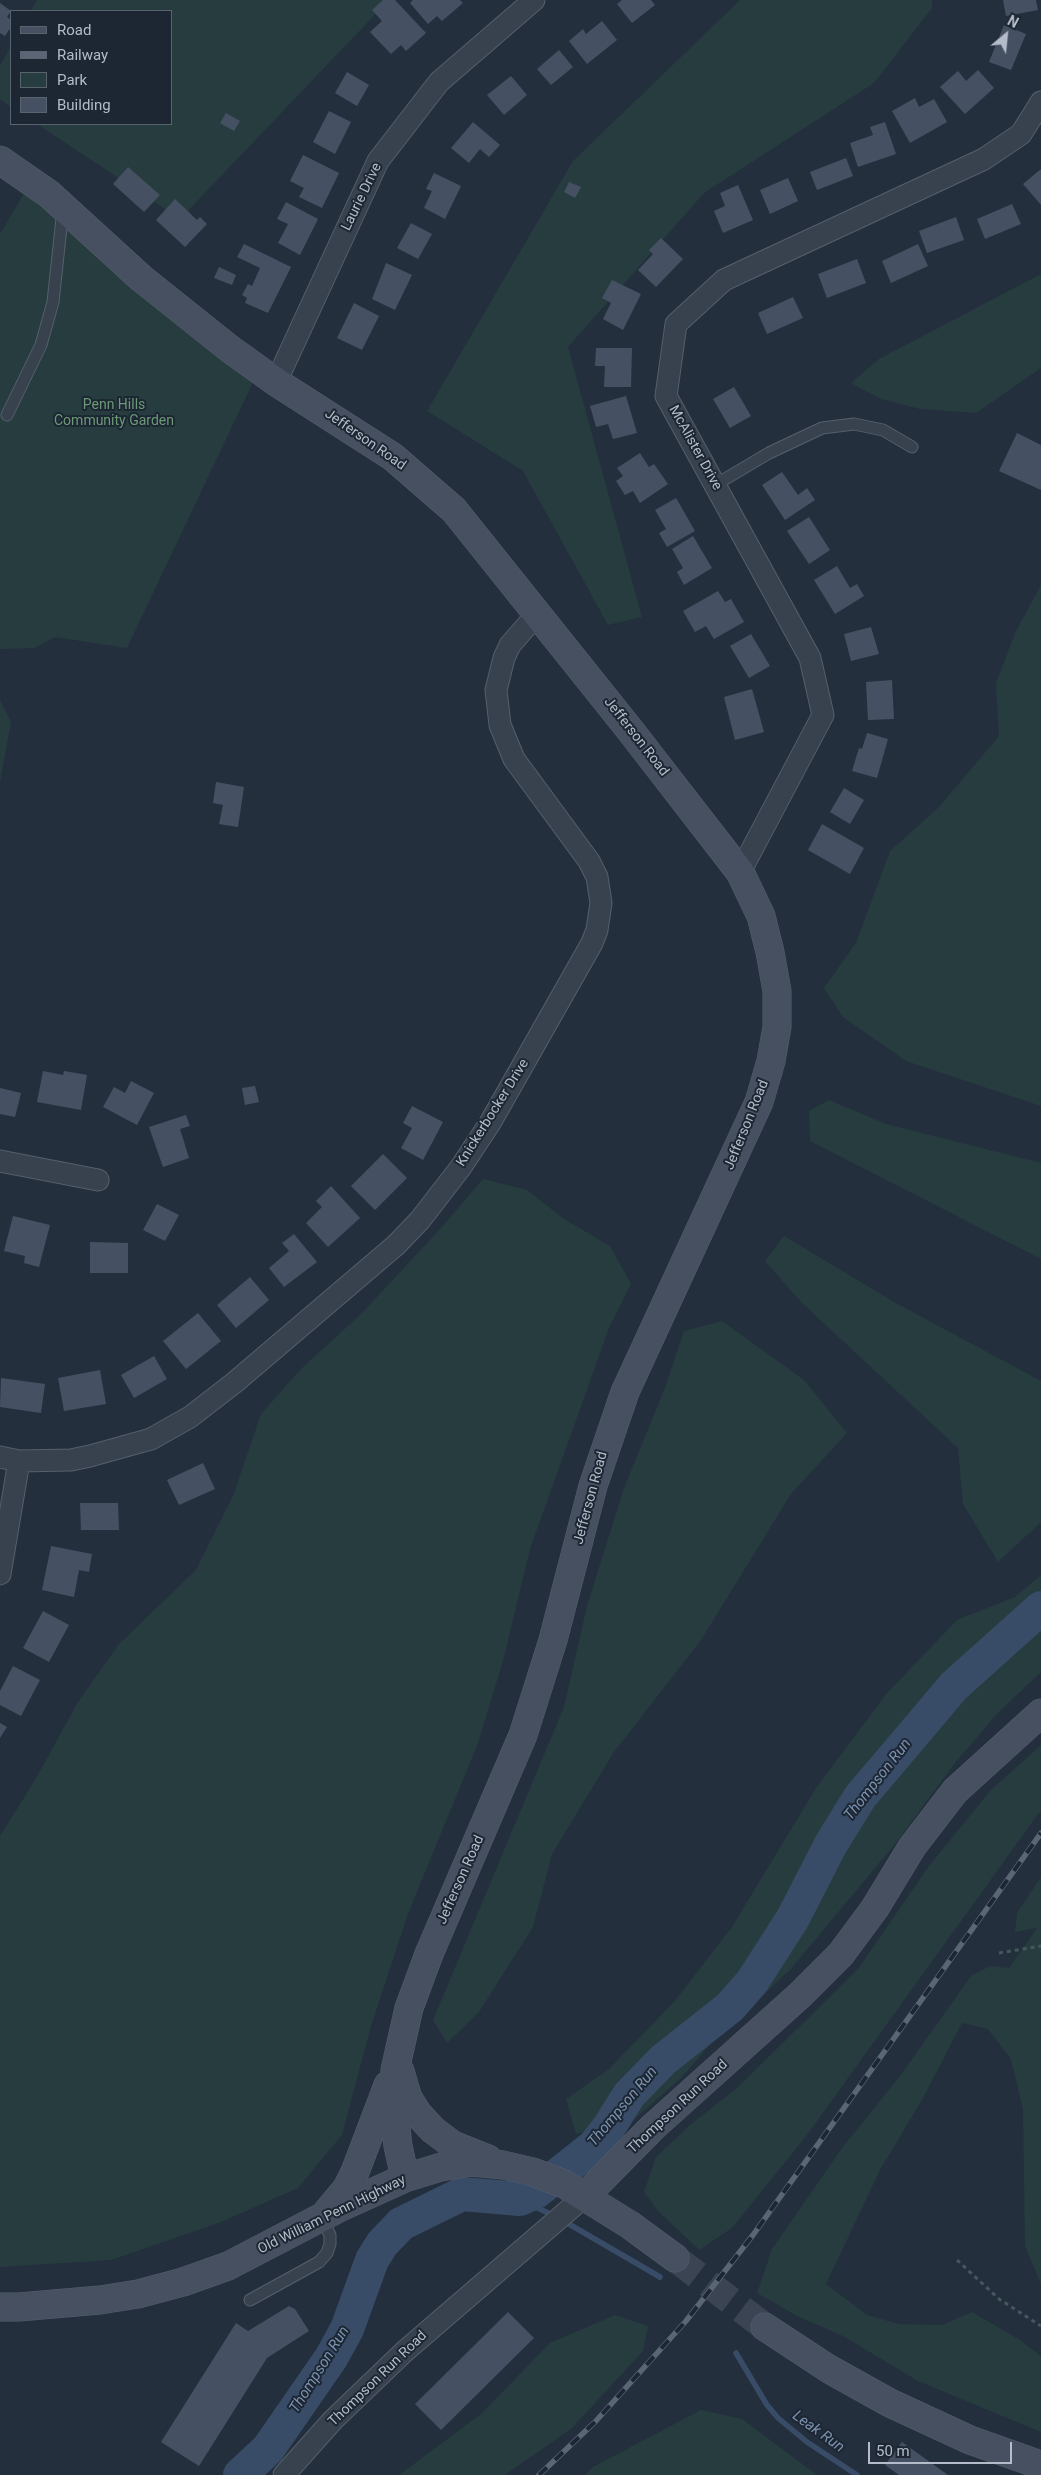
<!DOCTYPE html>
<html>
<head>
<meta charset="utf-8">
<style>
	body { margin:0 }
	#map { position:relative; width:1041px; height:2475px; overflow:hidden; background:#242f3e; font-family:Roboto,sans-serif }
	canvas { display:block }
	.legend { position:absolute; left:10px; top:10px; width:162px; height:115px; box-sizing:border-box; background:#1d2633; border:1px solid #59626f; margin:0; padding:6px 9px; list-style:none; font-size:15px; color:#b4bcc9 }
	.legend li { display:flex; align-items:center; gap:10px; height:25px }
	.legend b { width:25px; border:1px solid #59626f }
	.north { position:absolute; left:981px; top:10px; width:50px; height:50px; -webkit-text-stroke:4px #1d2633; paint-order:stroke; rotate:28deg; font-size:14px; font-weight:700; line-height:20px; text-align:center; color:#b4bcc9 }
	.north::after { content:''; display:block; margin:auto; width:18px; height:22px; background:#b4bcc9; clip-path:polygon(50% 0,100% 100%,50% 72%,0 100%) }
	.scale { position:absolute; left:868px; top:2442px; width:144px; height:22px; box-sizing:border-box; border:2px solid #b4bcc9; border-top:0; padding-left:6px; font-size:15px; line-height:18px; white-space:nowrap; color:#b4bcc9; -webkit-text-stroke:4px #1d2633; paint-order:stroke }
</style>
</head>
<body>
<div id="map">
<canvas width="1041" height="2475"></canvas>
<ul class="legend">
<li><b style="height:6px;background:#465061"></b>Road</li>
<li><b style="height:6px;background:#5a6575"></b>Railway</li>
<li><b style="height:14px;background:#263c3f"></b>Park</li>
<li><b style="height:14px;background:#455162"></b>Building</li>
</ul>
<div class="north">N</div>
<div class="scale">50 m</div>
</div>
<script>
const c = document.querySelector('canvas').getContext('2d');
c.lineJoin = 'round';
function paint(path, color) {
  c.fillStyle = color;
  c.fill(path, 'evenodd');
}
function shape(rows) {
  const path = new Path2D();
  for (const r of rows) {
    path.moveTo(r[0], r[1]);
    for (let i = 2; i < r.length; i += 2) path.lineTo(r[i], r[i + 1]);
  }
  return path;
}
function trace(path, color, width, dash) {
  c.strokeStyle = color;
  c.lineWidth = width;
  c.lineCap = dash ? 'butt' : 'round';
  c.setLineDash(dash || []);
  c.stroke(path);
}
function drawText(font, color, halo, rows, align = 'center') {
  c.font = font + ' Roboto,sans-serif';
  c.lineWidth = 4;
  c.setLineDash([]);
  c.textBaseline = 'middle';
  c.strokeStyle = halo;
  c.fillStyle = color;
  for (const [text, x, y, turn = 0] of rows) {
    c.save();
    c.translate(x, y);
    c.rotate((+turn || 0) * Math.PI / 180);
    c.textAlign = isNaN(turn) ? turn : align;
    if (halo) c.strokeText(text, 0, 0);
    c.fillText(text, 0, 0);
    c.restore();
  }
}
paint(shape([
	[37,0,389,0,180,219,37,124,171,124,171,11,31,11],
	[740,0,932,0,932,8,874,83,704,193,568,347,642,617,608,625,523,471,427,411,573,161],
	[11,46,11,107,0,99,0,66],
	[31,181,255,378,127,648,55,637,35,648,0,649,0,234],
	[1041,274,1041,368,976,413,920,409,881,399,851,383,879,359],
	[1041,585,1041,1106,906,1061,843,1017,824,988,856,943,890,851,939,807,999,736,996,683,1016,631],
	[0,700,11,722,0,782],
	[829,1100,886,1124,1041,1163,1041,1259,810,1141,809,1111],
	[483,1179,527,1190,564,1219,610,1246,631,1284,609,1328,530,1549,503,1661,478,1743,408,1914,371,2026,342,2135,298,2188,221,2222,111,2260,0,2267,0,1836,35,1780,78,1702,119,1644,196,1570,233,1496,261,1414,303,1367,361,1314,441,1228],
	[784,1236,894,1302,1041,1381,1041,1522,998,1562,963,1504,958,1448,802,1303,765,1261],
	[722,1321,804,1380,847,1433,791,1494,701,1640,614,1752,552,1854,533,1927,479,2012,447,2043,433,2020,564,1707,587,1606,624,1488,666,1385,684,1331],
	[1041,1575,1041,1672,997,1714,954,1764,896,1843,790,1970,715,2039,681,2078,631,2122,576,2134,566,2099,609,2069,674,2002,732,1927,816,1788,887,1693,957,1620,1015,1597],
	[1041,1745,1041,1810,807,2135,732,2228,699,2250,658,2211,644,2192,656,2157,690,2125,738,2087,858,1969,929,1866,990,1791],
	[1041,1877,1041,2284,1025,2246,1023,2109,1011,2059,988,2029,962,2023,923,2098,880,2170,826,2284,867,2315,899,2324,942,2325,972,2312,1020,2340,1041,2356,1041,2432,918,2381,845,2337,797,2316,757,2293,772,2249,842,2148,900,2076,971,1976,990,1966,1009,1968,1037,1928,1015,1932,1017,1913],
	[615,2315,648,2326,643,2351,572,2428,505,2475,399,2475,481,2414,550,2343],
	[701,2410,742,2419,817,2475,585,2475,593,2467]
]), '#263c3f');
trace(shape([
	[520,2199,554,2216],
	[562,2220,660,2277],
	[736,2353,767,2405,778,2418,807,2442,857,2475]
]), '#394c67', 5.5);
trace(shape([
	[240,2475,268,2449,331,2358,347,2329,372,2260,382,2244,401,2224,462,2194,520,2199,536,2192,594,2146,609,2127,629,2095,663,2060,730,2007,752,1982,793,1918,831,1844,860,1797,954,1686,1041,1608]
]), '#394c67', 34);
paint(shape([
	[383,0,395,0,426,33,406,51,401,45,391,54,370,32,382,21,372,10],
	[413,0,460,0,463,3,442,21,437,16,428,24,410,3],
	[622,0,651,0,655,5,632,23,617,4],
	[1003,0,1036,0,1038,10,1006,16],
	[0,3,11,11,7,17,11,20,11,27,5,36,0,33],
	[602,21,617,40,587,64,569,41,583,29,586,34],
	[1004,25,1026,34,1011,70,989,62],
	[559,50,573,67,551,85,537,69],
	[978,70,994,88,965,114,940,87,958,71,966,81],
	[347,72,369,85,357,106,335,93],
	[511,76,527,95,504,115,487,95],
	[915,98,919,107,934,99,947,122,910,143,892,111],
	[329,111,351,122,335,154,313,142],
	[226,113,240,121,234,131,220,123],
	[473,122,500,145,489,157,480,149,469,163,451,148],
	[885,122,896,154,858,167,850,143,873,135,870,127],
	[303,155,339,173,322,208,299,197,304,188,290,181],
	[846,158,853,176,817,190,810,172],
	[128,167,160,195,144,212,113,184],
	[1041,169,1041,205,1023,184],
	[434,173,461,186,445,219,424,208,432,191,426,189],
	[788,178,798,201,770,214,760,190],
	[569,182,581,187,575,198,564,192],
	[738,185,753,220,723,233,714,211,725,206,720,193],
	[175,199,197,220,200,217,207,224,185,247,156,220],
	[286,202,318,219,300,255,278,243,288,224,277,219],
	[1012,204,1021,224,985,239,977,219],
	[956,217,964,240,927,253,919,231],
	[411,223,432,234,418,259,397,248],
	[661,238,683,259,656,287,638,270,653,254,649,250],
	[244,244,291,267,268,313,245,303,247,298,242,295,248,284,252,286,260,268,237,257],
	[918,244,928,266,891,283,882,261],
	[857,259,866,283,827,298,818,274],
	[386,263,412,275,395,310,372,299],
	[219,267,236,275,232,285,214,278],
	[612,280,641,294,623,330,603,319,611,303,602,298],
	[793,297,803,318,767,334,758,313],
	[354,303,379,316,362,350,337,338],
	[596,348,632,348,631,387,604,387,605,366,595,366],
	[734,387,751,416,730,428,713,399],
	[626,396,637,433,613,439,608,424,596,427,590,406],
	[1017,433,1041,445,1041,490,999,471],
	[640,453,649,467,654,464,668,484,640,503,633,491,625,495,616,481,623,476,617,468],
	[782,472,798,495,807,488,815,500,785,520,762,485],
	[676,498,695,531,667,547,659,533,666,529,655,510],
	[809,517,830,550,809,564,787,531],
	[693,536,712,568,684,585,677,572,683,568,672,549],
	[837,566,850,588,857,584,864,596,835,614,814,580],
	[718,591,725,602,731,599,744,622,714,639,706,626,695,632,683,611],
	[871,627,879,654,851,661,844,634],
	[751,634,770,666,749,678,730,646],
	[892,680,894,719,868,720,866,682],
	[752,689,764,732,735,740,724,697],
	[867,733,888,739,877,778,852,771,859,748,862,749],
	[216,782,244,787,238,827,219,824,223,805,213,803],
	[844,788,864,800,850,824,830,812],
	[822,824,864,848,850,874,808,850],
	[43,1071,63,1075,64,1071,87,1075,81,1110,37,1102],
	[131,1081,154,1093,137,1125,103,1107,114,1087,125,1093],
	[255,1086,259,1102,245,1105,242,1088],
	[0,1088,21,1093,15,1117,0,1114],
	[412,1106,443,1122,423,1160,401,1148,412,1128,403,1123],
	[186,1115,190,1126,180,1129,189,1158,163,1167,149,1127],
	[383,1154,407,1178,375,1210,351,1186],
	[331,1186,360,1218,328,1247,306,1223,322,1207,316,1201],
	[157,1204,179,1215,165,1241,143,1230],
	[13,1216,50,1225,39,1267,24,1263,25,1256,4,1251],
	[294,1234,317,1262,284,1287,269,1268,289,1251,282,1243],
	[90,1242,128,1243,128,1273,90,1273],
	[250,1277,269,1300,236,1328,217,1305],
	[198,1313,221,1341,186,1369,163,1341],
	[154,1356,167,1379,134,1398,121,1375],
	[100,1370,106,1404,64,1411,58,1378],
	[1,1378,45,1384,41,1413,0,1407],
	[203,1463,215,1489,179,1505,167,1480],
	[80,1503,118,1503,119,1530,81,1530],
	[51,1546,92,1554,89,1572,79,1570,74,1597,42,1590],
	[43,1611,69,1625,49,1662,23,1648],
	[13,1666,40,1680,21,1716,0,1705,0,1691],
	[0,1723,7,1727,0,1738],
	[289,2306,295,2309,309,2331,267,2358,199,2466,161,2442,236,2323,248,2331],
	[508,2312,534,2338,441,2430,415,2404],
	[902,2442,948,2475,899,2475,885,2465]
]), '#455162');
trace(shape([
	[675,2258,765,2327]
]), '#3a4453', 28, [28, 14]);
const lane = shape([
	[7,415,41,345,53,302,63,209],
	[715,485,769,453,822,428,854,424,883,430,912,447],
	[250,2300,319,2262,327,2253,330,2244,330,2235,322,2218]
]);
const street = shape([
	[276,382,378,161,439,82,534,0],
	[740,872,823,715,810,658,666,396,676,324,724,280,984,159,1021,134,1041,102],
	[0,1161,98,1180],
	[0,1457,19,1461,71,1460,90,1456,151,1439,190,1417,234,1383,396,1245,420,1220,461,1167,490,1123,592,943,597,930,601,903,597,877,589,861,514,759,500,725,496,690,504,658,510,645,538,613],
	[0,1574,19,1461],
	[284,2475,333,2420,405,2351,585,2196]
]);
const secondary = shape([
	[0,160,49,194,141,278,230,349,276,382,393,457,454,510,630,730,740,872,761,916,770,952,777,991,777,1027,771,1061,759,1102,625,1392,593,1486,553,1640,523,1735,429,1954,409,2008,395,2070,393,2100,398,2146,405,2178],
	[400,2071,408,2098,418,2114,433,2130,453,2145,488,2159],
	[585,2196,653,2127,800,1995,841,1954,875,1908,912,1847,955,1791,1041,1713],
	[327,2212,347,2188,355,2172,388,2085],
	[0,2307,19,2307,100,2300,138,2294,183,2282,228,2266,343,2206,405,2178,441,2167,471,2162,503,2165,533,2172,564,2184,630,2225,675,2258],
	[765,2327,829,2369,890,2403,970,2440,1041,2465]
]);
trace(lane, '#565f6c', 13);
trace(street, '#565f6c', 23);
trace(secondary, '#565f6c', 29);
trace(shape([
	[999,1953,1041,1946],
	[957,2260,999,2299,1041,2326]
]), '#44595c', 3, [4, 4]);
trace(lane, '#38414e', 11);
trace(street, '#38414e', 21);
trace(secondary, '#465061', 28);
const rail = shape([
	[539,2475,595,2422,686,2321,753,2235,1041,1833]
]);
trace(rail, '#5a6575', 5.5);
trace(rail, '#1d2633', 4, [11]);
drawText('14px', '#b4bcc9', '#1d2633', [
	["Laurie Drive",362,197,-64],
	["Jefferson Road",365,440,35],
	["McAlister Drive",695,448,61],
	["Jefferson Road",636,737,52],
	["Knickerbocker Drive",493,1113,-58],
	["Jefferson Road",747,1125,-68],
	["Jefferson Road",591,1498,-75],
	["Jefferson Road",461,1880,-66],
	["Thompson Run Road",678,2107,-43],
	["Old William Penn Highway",332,2215,-26],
	["Thompson Run Road",378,2379,-44]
]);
drawText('14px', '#6b9a76', '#1d2633', [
	["Penn Hills",114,405],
	["Community Garden",114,421]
]);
drawText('italic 15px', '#7c92b1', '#1d2633', [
	["Thompson Run",878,1780,-52],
	["Thompson Run",623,2107,-50],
	["Thompson Run",320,2370,-58],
	["Leak Run",818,2432,36]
]);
</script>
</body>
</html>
